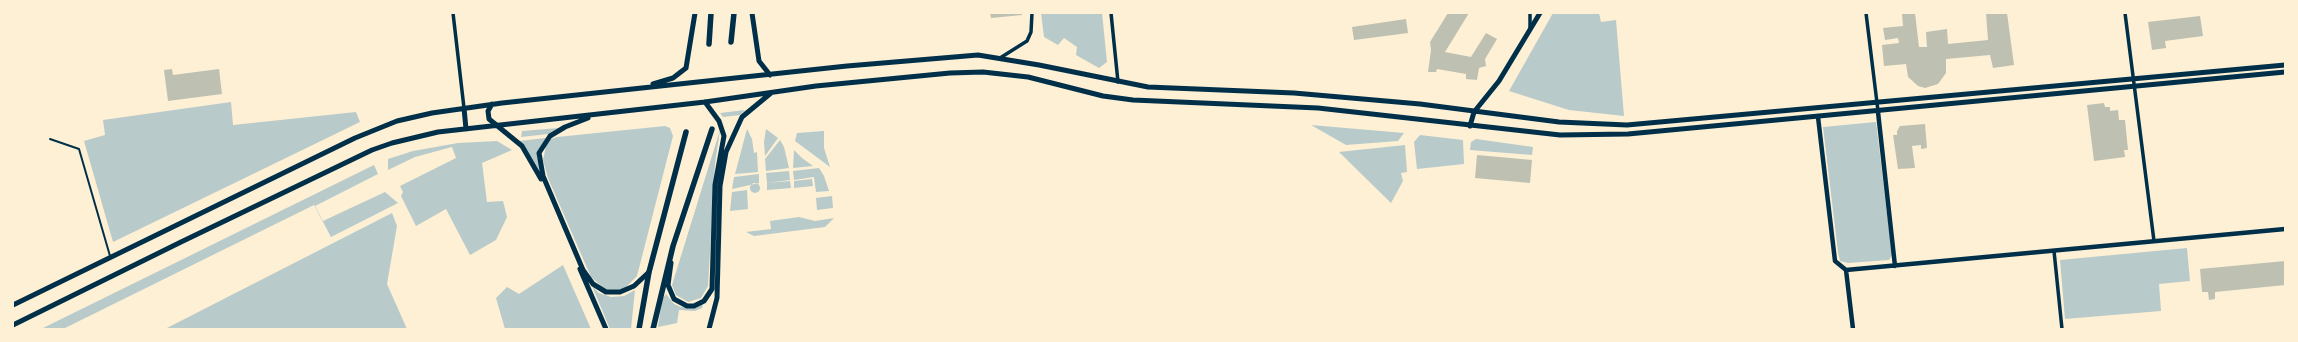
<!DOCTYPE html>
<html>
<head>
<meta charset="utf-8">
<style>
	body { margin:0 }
	#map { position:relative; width:2298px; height:342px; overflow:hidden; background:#fdf0d5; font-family:Helvetica,sans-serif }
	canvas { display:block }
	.frame { position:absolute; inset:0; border:14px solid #fdf0d5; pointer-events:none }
</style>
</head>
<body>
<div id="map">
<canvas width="2298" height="342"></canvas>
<div class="frame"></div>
</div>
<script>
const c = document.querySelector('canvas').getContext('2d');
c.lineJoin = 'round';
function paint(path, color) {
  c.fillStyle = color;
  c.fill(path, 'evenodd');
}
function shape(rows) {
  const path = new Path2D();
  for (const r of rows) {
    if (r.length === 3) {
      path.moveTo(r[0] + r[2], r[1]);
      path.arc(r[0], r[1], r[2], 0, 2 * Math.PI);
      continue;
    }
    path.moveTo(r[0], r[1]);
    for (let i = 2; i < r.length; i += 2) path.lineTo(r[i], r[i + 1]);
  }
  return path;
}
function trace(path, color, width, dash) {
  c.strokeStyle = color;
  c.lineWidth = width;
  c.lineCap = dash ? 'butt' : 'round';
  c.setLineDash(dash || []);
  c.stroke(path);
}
paint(shape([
	[1041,13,1102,13,1107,62,1099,68,1076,55,1077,47,1064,38,1058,45,1044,37],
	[1553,13,1599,13,1601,22,1616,20,1624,116,1569,110,1509,91],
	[231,102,233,125,356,112,360,122,113,242,84,141,105,135,103,120],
	[745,110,740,115,723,117,720,113],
	[1876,122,1892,255,1889,260,1848,263,1840,261,1838,252,1823,127],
	[1311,125,1404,133,1398,141,1346,145],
	[665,126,670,128,673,136,637,276,626,287,617,291,606,290,591,277,548,178,543,160,546,146,551,139,557,137],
	[558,128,548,134,521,137,522,131],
	[747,129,752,139,754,153,757,152,758,172,735,174],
	[766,129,778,138,765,156,764,142],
	[720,130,715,164,708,286,701,298,688,302,676,295,672,285],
	[824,131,824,148,830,167,795,141,797,133],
	[1420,135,1463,140,1464,164,1417,169,1414,142],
	[546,138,537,153,542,178,519,141],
	[1476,139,1533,147,1532,155,1470,150,1471,142],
	[780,140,784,147,789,168,766,171,765,159],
	[497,141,512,150,482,163,487,202,503,201,507,217,496,240,470,255,446,209,416,226,401,196,403,192,400,186,456,158,452,147,415,157,388,170,388,159,413,151,458,143],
	[1405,145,1407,172,1401,173,1403,181,1391,203,1339,152],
	[794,150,802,158,813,166,793,168],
	[374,165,378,174,315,206,323,221,385,192,398,203,331,237,314,205,63,329,41,329],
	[819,168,824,176,829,191,816,192,814,177,794,180,793,171],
	[789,171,790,180,767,183,766,173],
	[759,174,759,183,732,189,734,177],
	[812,179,813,186,794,188,794,181],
	[790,181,791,188,767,190,767,183],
	[755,188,5],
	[747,190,748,209,730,211,732,192],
	[832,196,833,208,817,210,816,198],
	[392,213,397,226,387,284,407,329,165,329],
	[799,217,815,221,834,218,825,227,754,236,746,232,771,229,770,221],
	[2187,248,2190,281,2159,284,2161,311,2065,319,2060,260],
	[563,265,591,329,505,329,496,298,507,287,519,294],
	[592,286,599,293,611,297,624,296,635,290,631,329,610,329],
	[666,294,674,304,681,307,695,308,703,304,702,308,695,311,679,310,677,323,658,327,662,299]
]), '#b9caca');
paint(shape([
	[990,13,1022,13,1022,15,991,18],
	[1448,13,1469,13,1445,52,1471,57,1486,33,1497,39,1485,59,1486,66,1479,68,1477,80,1466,79,1466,74,1437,69,1436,72,1428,72,1431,50,1430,42],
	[1902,13,1915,13,1919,47,1927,47,1926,32,1947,29,1948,44,1988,40,1986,13,2007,13,2014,65,1993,68,1990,55,1946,59,1946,73,1938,84,1925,88,1918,86,1908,77,1906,64,1884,66,1882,45,1899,43,1898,38,1885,40,1883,28,1903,26],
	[2200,16,2203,36,2165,41,2166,48,2152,50,2148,22],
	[1406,19,1408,33,1354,40,1352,27],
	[172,69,173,75,219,69,222,94,168,101,164,70],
	[2104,103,2105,107,2110,107,2110,111,2118,110,2119,120,2125,120,2128,150,2124,150,2125,157,2094,161,2087,105],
	[1925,124,1927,148,1921,149,1921,145,1912,146,1915,168,1898,169,1893,135,1897,135,1897,131,1900,126],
	[1477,155,1532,160,1530,183,1475,178],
	[2285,261,2285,285,2215,292,2215,299,2209,300,2208,292,2202,292,2200,269]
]), '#bec0b2');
trace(shape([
	[50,139,79,149,110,256]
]), '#003049', 2);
trace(shape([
	[453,13,464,108],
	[1111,13,1118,82],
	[1530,13,1530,28],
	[1866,13,1878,111],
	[2125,13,2154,241],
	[1000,58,1027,41,1031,32,1032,13],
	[2054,251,2062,329]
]), '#003049', 3.5);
trace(shape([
	[1878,112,1895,266],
	[1818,117,1835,261,1846,270,1853,329],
	[1846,270,2285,229]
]), '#003049', 4.5);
trace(shape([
	[752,13,759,61,770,75],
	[653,84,673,78,686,68,695,13],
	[492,104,488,111,489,119,522,146,541,179],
	[464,108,466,129],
	[588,118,565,127,550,136,539,153,543,176,583,270,593,284,606,292,620,292,634,286,649,272],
	[1470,126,1474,112,1499,81,1540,13],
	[671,263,668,285,674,299,687,306,694,306,704,301,712,289,715,185,724,136,719,121,705,102],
	[580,269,606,329],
	[13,305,355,138,397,121,432,113,502,103,847,66,978,55,1039,65,1148,87,1294,93,1420,104,1559,122,1627,125,2285,65],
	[13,325,181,242,372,150,392,143,438,132,705,102,816,86,950,73,983,72,1028,77,1103,96,1133,100,1318,108,1560,135,1628,134,2285,72],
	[709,329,717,298,720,186,726,152,742,117,771,93]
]), '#003049', 5);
trace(shape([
	[731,42,734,13],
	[709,44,711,13],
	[639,329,649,272,686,132],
	[653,329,673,246,712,129]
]), '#003049', 5.5);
</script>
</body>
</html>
